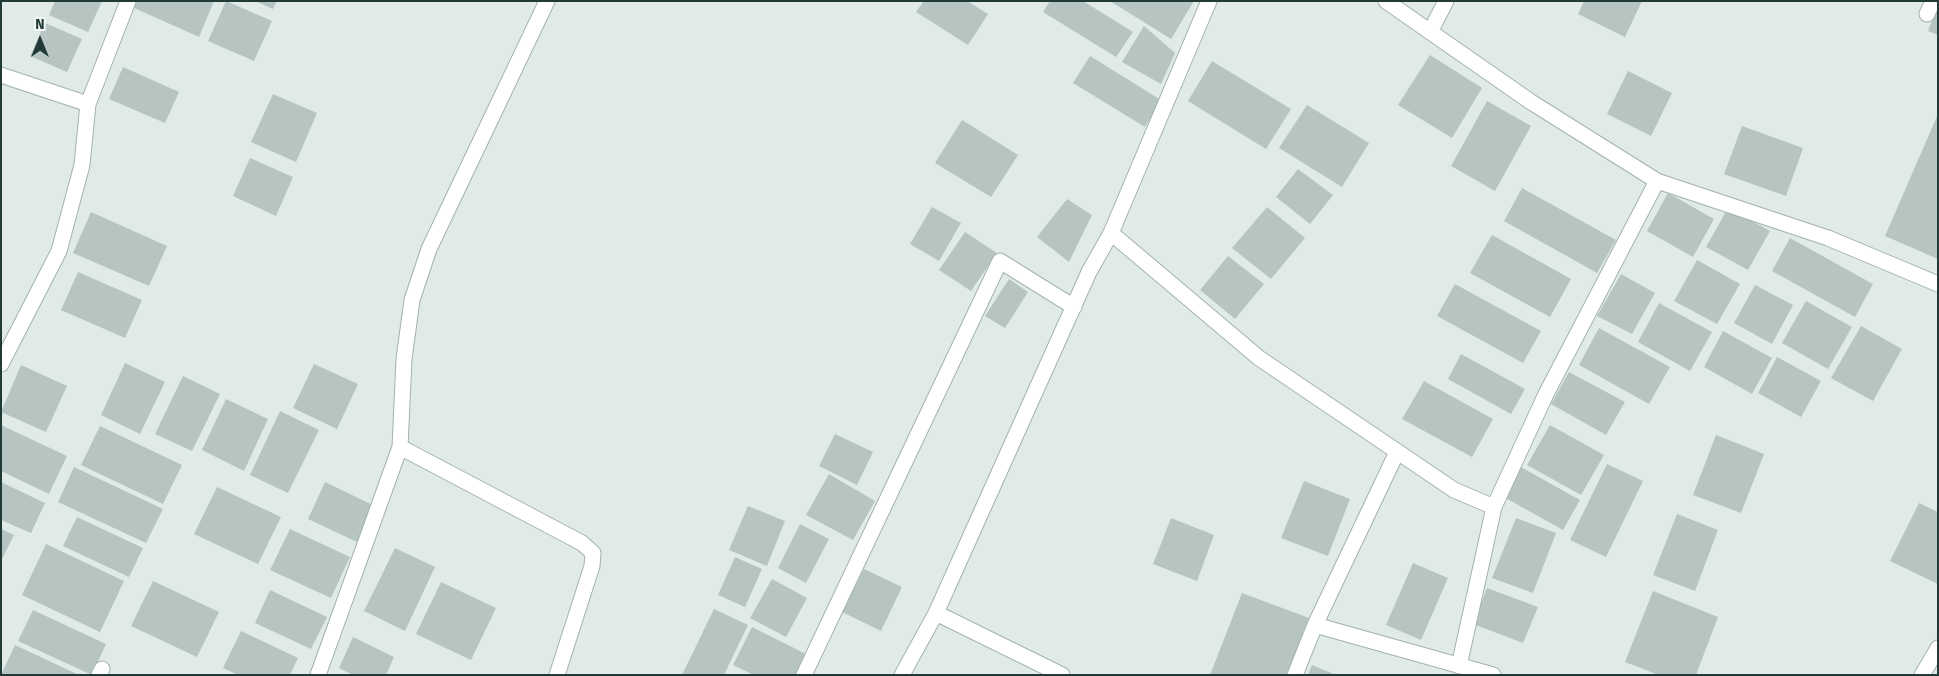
<!DOCTYPE html>
<html>
<head>
<meta charset="utf-8">
<style>
	body { margin:0 }
	#map { position:relative; width:1939px; height:676px; overflow:hidden; background:#e0ebe8; font-family:"Fira Sans",sans-serif }
	canvas { display:block }
	.frame { position:absolute; inset:0; border:2px solid #213a37; pointer-events:none }
	.north { position:absolute; left:15px; top:15px; width:50px; height:50px; -webkit-text-stroke:4px #f0f7f5; paint-order:stroke; rotate:0deg; font-size:14px; font-weight:700; line-height:20px; text-align:center; color:#213a37 }
	.north::after { content:''; display:block; margin:auto; width:18px; height:22px; background:#213a37; clip-path:polygon(50% 0,100% 100%,50% 72%,0 100%) }
</style>
</head>
<body>
<div id="map">
<canvas width="1939" height="676"></canvas>
<div class="frame"></div>
<div class="north">N</div>
</div>
<script>
const c = document.querySelector('canvas').getContext('2d');
c.lineJoin = 'round';
function paint(path, color) {
  c.fillStyle = color;
  c.fill(path, 'evenodd');
}
function shape(rows) {
  const path = new Path2D();
  for (const r of rows) {
    path.moveTo(r[0], r[1]);
    for (let i = 2; i < r.length; i += 2) path.lineTo(r[i], r[i + 1]);
  }
  return path;
}
function trace(path, color, width, dash) {
  c.strokeStyle = color;
  c.lineWidth = width;
  c.lineCap = dash ? 'butt' : 'round';
  c.setLineDash(dash || []);
  c.stroke(path);
}
paint(shape([
	[55,1,102,1,88,32,49,15],
	[135,1,214,1,199,37,132,7],
	[226,1,272,21,254,61,208,41],
	[255,1,277,1,273,9],
	[924,1,967,1,988,14,968,45,916,12],
	[1050,1,1083,1,1133,32,1116,57,1043,12],
	[1110,1,1194,1,1171,39],
	[1584,1,1642,1,1625,37,1578,14],
	[1938,5,1938,35,1928,31],
	[45,23,82,39,67,72,30,56],
	[1144,26,1175,53,1161,84,1122,62],
	[1430,55,1482,88,1452,138,1398,105],
	[1090,56,1161,100,1145,127,1073,83],
	[1212,61,1291,109,1266,149,1188,101],
	[123,67,179,92,165,123,109,99],
	[1628,71,1672,93,1651,136,1607,114],
	[273,94,317,113,296,162,251,142],
	[1487,101,1531,126,1495,191,1451,166],
	[1307,105,1369,143,1342,187,1279,148],
	[1938,114,1938,259,1885,236],
	[962,120,1018,155,991,197,935,163],
	[1742,126,1803,148,1786,196,1724,174],
	[250,158,293,177,276,216,233,196],
	[1298,169,1333,195,1310,224,1276,197],
	[1522,188,1616,240,1597,273,1504,221],
	[1668,193,1714,219,1693,257,1647,231],
	[1067,199,1092,215,1069,262,1037,237],
	[932,207,961,223,939,261,910,244],
	[1267,207,1305,238,1271,279,1232,248],
	[1728,208,1770,231,1748,270,1706,247],
	[91,212,167,246,149,286,73,253],
	[965,232,997,253,971,291,939,270],
	[1492,235,1571,279,1550,317,1470,273],
	[1790,238,1873,284,1855,317,1772,271],
	[1228,256,1264,284,1235,319,1200,290],
	[1697,260,1740,284,1717,324,1674,301],
	[78,272,142,300,125,338,61,310],
	[1621,274,1655,293,1632,334,1597,316],
	[1009,279,1028,292,1005,328,985,316],
	[1455,284,1541,331,1523,363,1437,316],
	[1755,285,1793,305,1772,344,1734,323],
	[1806,301,1852,327,1828,369,1782,343],
	[1659,303,1712,332,1690,371,1638,342],
	[1861,326,1902,349,1873,401,1831,378],
	[1599,328,1670,367,1649,404,1579,365],
	[1723,331,1772,358,1752,394,1704,367],
	[1461,354,1525,389,1511,414,1448,379],
	[1777,357,1821,381,1801,417,1758,393],
	[125,363,165,382,140,434,101,415],
	[314,364,358,384,337,429,293,408],
	[21,365,67,386,46,432,1,412],
	[1569,372,1625,402,1606,435,1551,404],
	[183,376,220,394,192,451,155,434],
	[1424,381,1493,419,1472,457,1402,419],
	[226,399,268,419,244,471,202,450],
	[280,411,319,430,288,493,250,475],
	[1,425,67,456,49,494,1,471],
	[1550,425,1604,455,1581,495,1527,465],
	[100,426,182,465,163,504,81,465],
	[835,434,873,452,857,485,819,466],
	[1716,435,1764,454,1741,513,1693,495],
	[1607,464,1643,481,1606,557,1570,540],
	[1519,466,1580,500,1563,530,1502,496],
	[74,467,163,509,146,543,58,502],
	[829,474,875,501,853,540,806,515],
	[1304,481,1350,499,1328,556,1281,538],
	[1,482,45,503,31,533,1,520],
	[325,482,377,507,359,543,308,519],
	[217,487,281,517,258,564,194,534],
	[1919,503,1938,512,1938,584,1890,561],
	[748,506,785,521,767,566,729,550],
	[1677,514,1718,530,1695,591,1653,575],
	[77,517,143,548,129,577,63,546],
	[1171,518,1214,535,1197,581,1153,564],
	[1516,518,1556,533,1533,593,1492,578],
	[800,524,829,539,806,583,778,568],
	[1,529,14,535,1,561],
	[290,529,350,557,331,598,270,570],
	[46,544,124,581,100,632,22,595],
	[395,548,435,567,405,631,364,611],
	[735,557,762,569,745,607,718,595],
	[1413,563,1448,578,1421,640,1386,625],
	[864,569,902,587,881,631,842,612],
	[772,579,807,598,786,637,750,618],
	[153,581,219,612,197,657,131,626],
	[441,582,496,608,471,660,416,634],
	[1487,588,1538,607,1523,643,1473,624],
	[270,590,327,617,311,649,255,623],
	[1653,591,1718,617,1696,675,1659,675,1625,662],
	[1242,593,1309,618,1287,675,1210,675],
	[714,609,748,625,724,675,682,675],
	[33,610,106,644,92,675,18,641],
	[752,627,806,654,796,675,754,675,733,665],
	[241,631,298,658,290,675,238,675,223,668],
	[353,637,394,657,386,675,353,675,339,668],
	[15,645,79,675,1,675],
	[1312,665,1336,675,1308,675]
]), '#b6c5c1');
const minor = shape([
	[1386,1,1531,102,1657,181,1828,238,1938,284],
	[1927,14,1933,1],
	[1430,32,1446,1],
	[1,75,88,104],
	[1111,233,1259,358,1454,490,1494,507],
	[1,364,59,251,82,165,88,104,128,1],
	[400,447,582,543,593,553,592,566,557,675],
	[936,613,1062,675],
	[1315,625,1493,675],
	[1459,666,1494,507,1546,394,1657,181],
	[99,675,102,669],
	[318,675,400,447,404,359,412,300,429,249,547,1],
	[804,675,1000,261,1074,307],
	[902,675,936,613,1089,272,1111,233,1209,1],
	[1295,675,1315,625,1397,452],
	[1922,675,1938,648]
]);
trace(minor, '#a3b2af', 17);
trace(minor, '#fff', 15);
</script>
</body>
</html>
